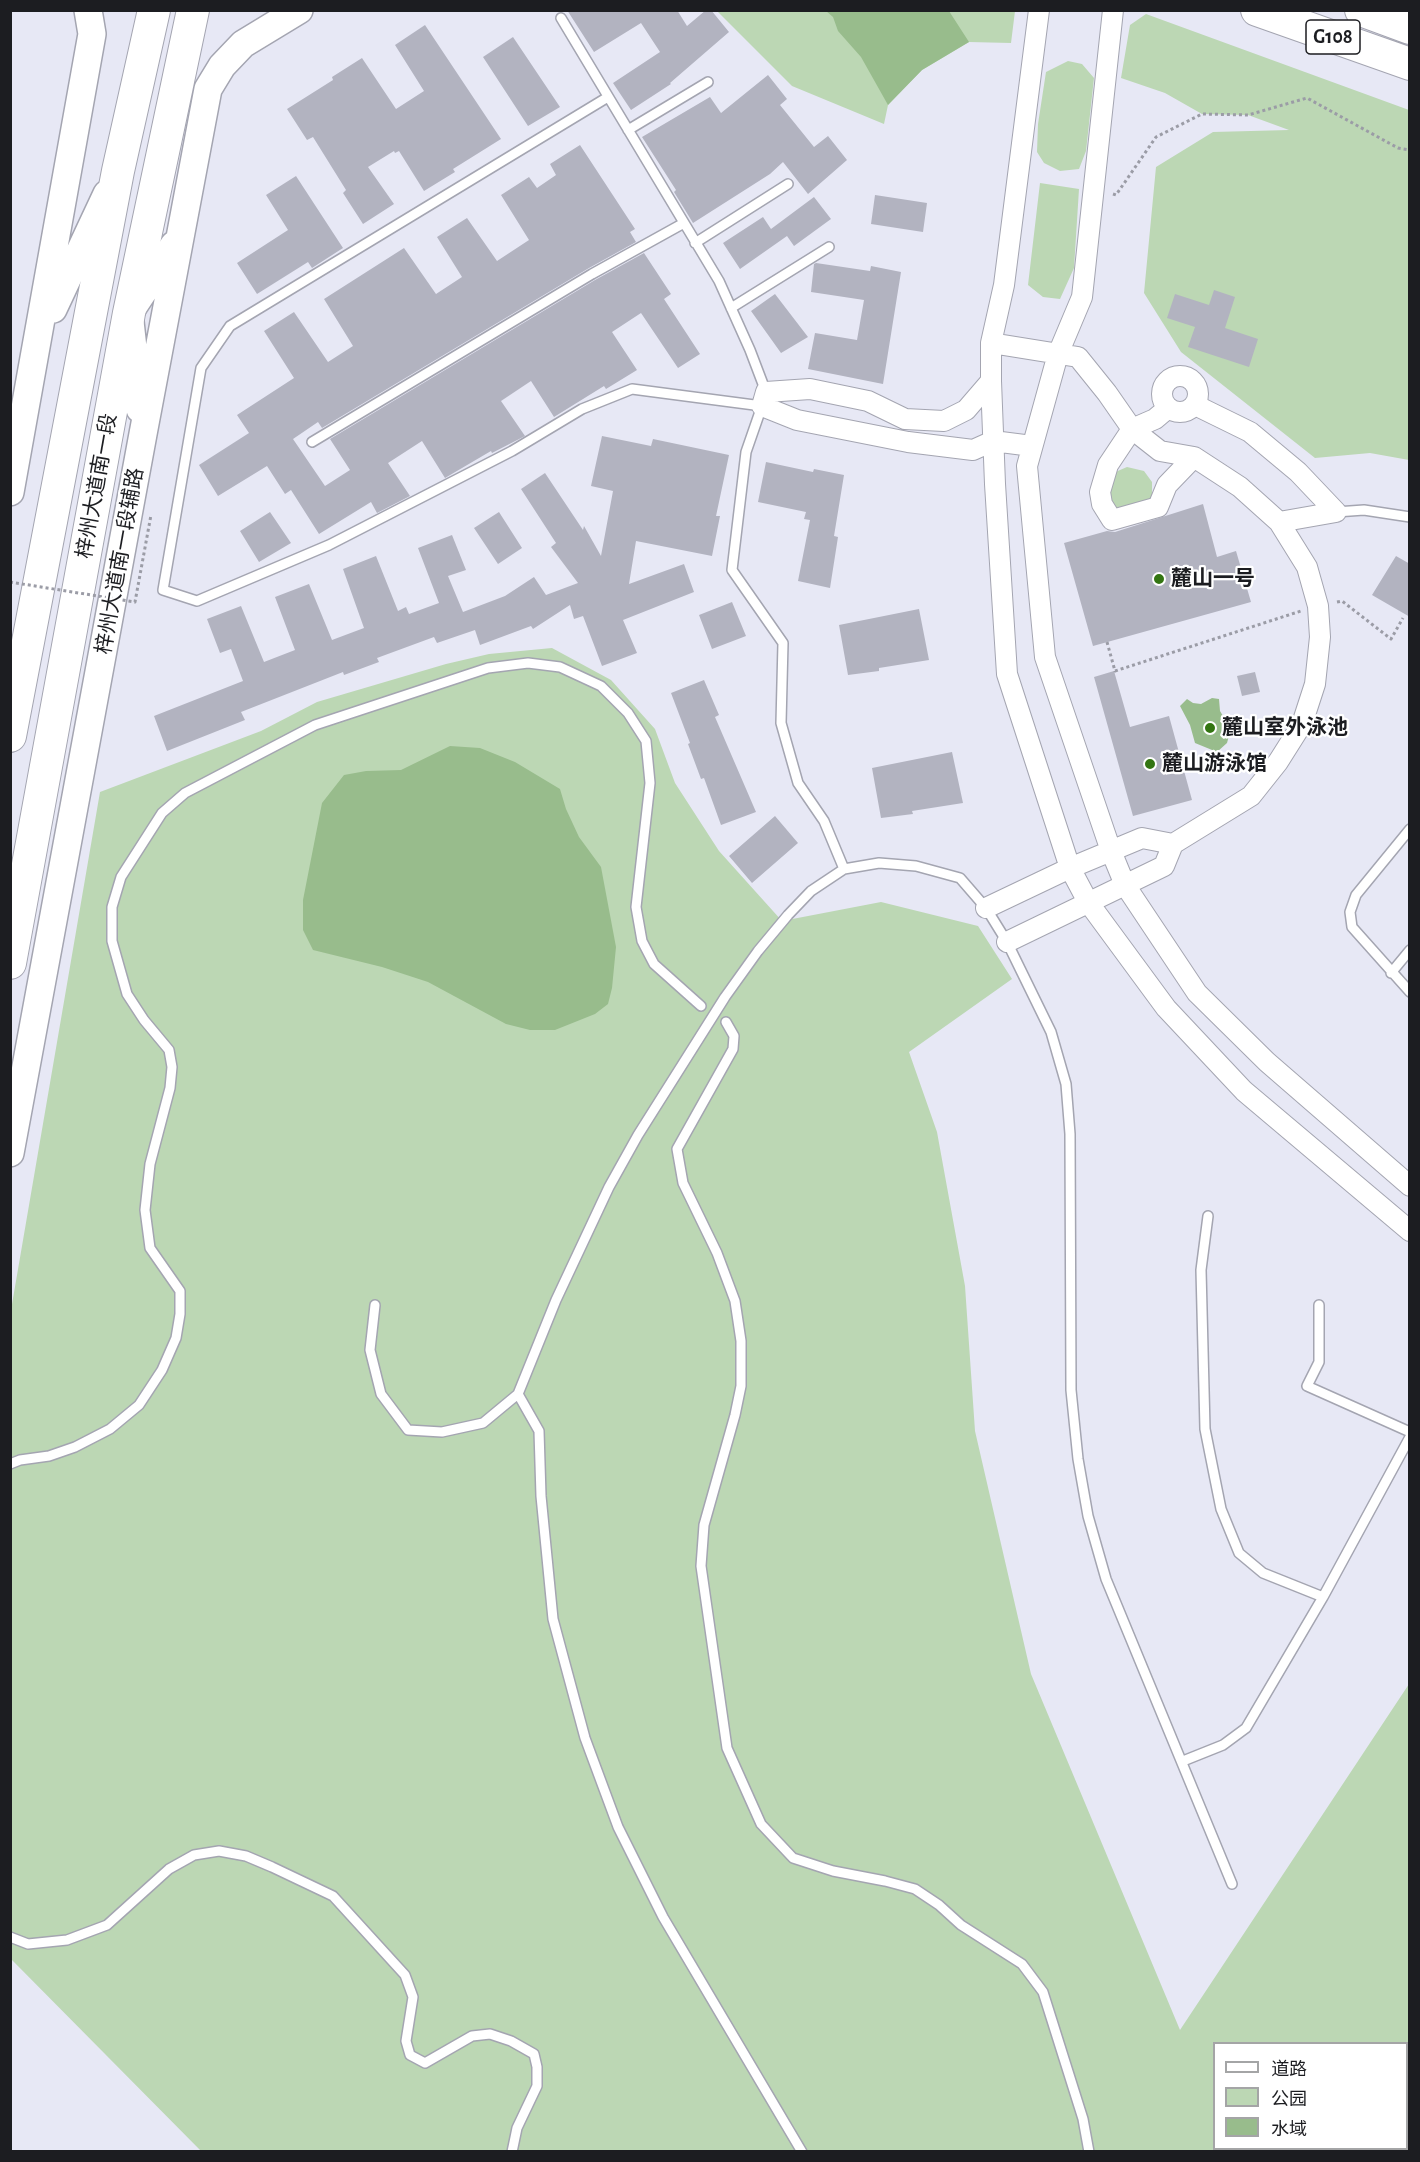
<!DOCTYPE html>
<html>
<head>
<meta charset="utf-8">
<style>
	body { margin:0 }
	#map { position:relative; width:1420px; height:2162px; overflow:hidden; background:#e7e8f5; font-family:"Alegreya Sans","Noto Sans SC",sans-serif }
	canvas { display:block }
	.frame { position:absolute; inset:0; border:12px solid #1c1d21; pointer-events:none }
	.legend { position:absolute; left:1213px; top:2042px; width:195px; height:108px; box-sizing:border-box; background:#fff; border:2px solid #a4a5a6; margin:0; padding:8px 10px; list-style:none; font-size:18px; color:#1c1d21 }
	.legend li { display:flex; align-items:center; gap:12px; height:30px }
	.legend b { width:30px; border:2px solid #a4a5a6 }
</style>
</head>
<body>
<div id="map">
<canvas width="1420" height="2162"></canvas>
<div class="frame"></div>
<ul class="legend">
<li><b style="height:8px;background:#fff"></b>道路</li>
<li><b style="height:16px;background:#bcd7b4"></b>公园</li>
<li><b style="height:16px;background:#98bc8c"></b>水域</li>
</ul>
</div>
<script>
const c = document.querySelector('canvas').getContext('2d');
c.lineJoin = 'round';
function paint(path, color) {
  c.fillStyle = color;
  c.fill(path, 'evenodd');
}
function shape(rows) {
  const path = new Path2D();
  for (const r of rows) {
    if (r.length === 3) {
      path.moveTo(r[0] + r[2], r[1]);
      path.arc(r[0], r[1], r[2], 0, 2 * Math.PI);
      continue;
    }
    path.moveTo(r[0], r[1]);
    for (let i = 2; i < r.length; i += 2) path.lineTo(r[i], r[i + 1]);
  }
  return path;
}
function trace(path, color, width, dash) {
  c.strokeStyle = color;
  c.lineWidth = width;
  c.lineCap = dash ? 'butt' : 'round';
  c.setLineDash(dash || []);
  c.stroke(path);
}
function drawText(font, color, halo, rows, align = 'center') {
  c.font = font + ' "Alegreya Sans","Noto Sans SC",sans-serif';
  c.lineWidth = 4.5;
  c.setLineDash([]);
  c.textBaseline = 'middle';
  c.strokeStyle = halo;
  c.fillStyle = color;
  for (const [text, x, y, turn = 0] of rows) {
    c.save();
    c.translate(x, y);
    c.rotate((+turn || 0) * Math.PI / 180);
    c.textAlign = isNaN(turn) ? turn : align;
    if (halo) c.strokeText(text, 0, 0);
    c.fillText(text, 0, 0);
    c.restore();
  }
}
paint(shape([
	[717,11,1015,11,1011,43,969,42,922,70,888,105,884,124,792,86],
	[1146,14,1409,110,1409,460,1370,453,1315,458,1181,352,1144,293,1156,167,1213,132,1289,130,1248,115,1202,114,1165,93,1121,78,1130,25],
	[1068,61,1082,64,1094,78,1086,151,1079,169,1060,171,1044,163,1037,152,1038,124,1046,72],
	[1040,183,1079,189,1074,268,1060,299,1043,297,1028,285],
	[1127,467,1144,471,1152,482,1152,497,1149,504,1136,513,1114,508,1109,502,1108,480,1113,473],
	[552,648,611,680,655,729,675,783,719,851,782,921,881,902,978,926,1012,979,909,1052,937,1132,965,1286,975,1431,1031,1674,1180,2030,1409,1684,1409,2151,201,2151,11,1959,11,1310,100,792,261,731,317,702,446,664,489,654],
	[1214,2044,1406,2044,1406,2148,1214,2148]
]), '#bcd7b4');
paint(shape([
	[826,11,949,11,969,42,922,70,888,105,861,57,838,31,833,17],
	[1212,698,1219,699,1220,711,1226,721,1230,732,1227,743,1217,752,1195,743,1190,725,1180,706,1187,699,1193,703,1201,704],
	[450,746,480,748,515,762,560,789,566,809,579,837,601,867,616,947,612,988,608,1004,595,1014,555,1030,530,1030,506,1024,428,982,382,967,313,950,303,930,303,900,322,803,344,775,366,771,401,770]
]), '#98bc8c');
paint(shape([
	[567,10,677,10,687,26,706,10,711,10,729,32,670,83,671,84,631,110,613,83,660,52,641,23,594,52],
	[425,25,501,139,453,169,455,172,424,191,399,151,395,153,394,151,368,167,394,204,363,224,343,193,346,190,313,137,307,140,287,109,333,80,332,77,362,58,396,109,424,91,395,45],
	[513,37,560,107,528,126,483,57],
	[768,75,787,99,780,105,814,147,828,136,847,160,808,194,783,162,770,174,693,223,674,192,676,190,642,137,710,97,721,113],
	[580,145,635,229,630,232,636,242,589,268,322,428,318,422,293,439,325,486,350,470,330,439,595,280,644,253,671,294,664,299,700,354,678,368,641,313,612,332,637,370,606,389,604,386,554,417,531,381,501,401,525,436,492,453,491,451,445,478,422,441,388,463,410,496,377,513,371,502,319,534,291,490,285,494,267,466,218,496,199,465,249,433,237,415,294,378,264,331,294,312,328,362,353,346,324,299,404,248,436,294,462,277,437,237,467,218,497,261,529,240,501,195,529,177,537,188,556,175,550,164],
	[296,176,343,248,312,268,308,262,257,294,237,263,288,230,266,195],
	[875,195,927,203,923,232,871,224],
	[814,197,831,219,794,246,787,236,740,269,723,243,763,217,771,229],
	[816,263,870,271,871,266,901,272,883,384,808,369,815,333,857,340,864,300,811,292,814,264],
	[1214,290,1235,297,1225,328,1258,339,1249,367,1188,347,1195,327,1167,318,1175,294,1209,305],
	[775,294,808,337,781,353,751,311],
	[602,436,651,446,653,439,729,455,716,516,720,516,712,556,636,541,629,584,684,564,694,592,623,620,637,653,602,666,583,616,574,619,570,605,533,629,531,626,480,645,475,630,437,643,434,637,377,658,379,662,344,675,343,672,241,712,245,720,167,751,154,716,243,681,231,649,220,653,207,619,241,606,264,662,295,650,275,597,309,584,332,640,364,628,343,569,376,556,398,611,406,607,409,614,439,603,418,548,452,535,466,570,448,576,463,612,505,596,534,577,546,595,578,583,551,547,556,543,521,489,545,473,583,530,584,526,601,556,613,491,591,486],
	[766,462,813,472,814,469,844,475,834,536,838,537,830,588,798,581,810,520,804,519,806,512,758,502],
	[1203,504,1217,557,1236,551,1251,602,1093,646,1064,543,1107,531,1115,532],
	[270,512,291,543,259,562,240,531],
	[499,512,522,548,498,564,474,528],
	[1396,556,1410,564,1410,617,1372,595],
	[732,602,746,636,712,649,699,615],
	[919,609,929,660,879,668,879,671,848,675,839,625],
	[1114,671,1130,727,1169,716,1192,800,1133,816,1094,677],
	[1255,672,1260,692,1242,696,1237,676],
	[704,680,719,715,715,717,756,812,721,825,704,778,701,779,688,744,690,743,671,693],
	[952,752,963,803,912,811,913,814,881,818,872,768],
	[775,816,798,843,752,883,729,856]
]), '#b2b3c0');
const service = shape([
	[561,18,719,281,750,350,766,392],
	[608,97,230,326,201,368,163,590,197,601,329,545,512,451,582,409,632,389,762,406,746,452,732,570,783,643,781,723,798,783,824,821,844,869],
	[628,130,708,82],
	[695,243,788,184],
	[731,308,829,247],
	[312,442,592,274,684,223],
	[1336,512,1364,510,1410,517],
	[1410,829,1356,895,1350,912,1352,927,1410,992],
	[1391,973,1410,950],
	[726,1022,734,1036,733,1049,677,1149,683,1183,717,1253,735,1301,741,1341,741,1386,735,1415,704,1525,701,1566,727,1748,761,1824,793,1858,833,1871,885,1881,915,1889,939,1905,961,1925,1022,1964,1043,1992,1083,2119,1089,2152],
	[1208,1216,1201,1270,1205,1429,1221,1509,1239,1553,1263,1573,1323,1597],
	[375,1305,370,1350,381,1394,408,1430,442,1432,483,1423,518,1394,556,1300,609,1187,638,1135,725,997,758,951,788,915,811,891,844,869,879,863,916,866,960,878,986,908,1007,942,1051,1032,1066,1084,1070,1134,1071,1390,1078,1459,1088,1516,1106,1579,1232,1884],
	[1319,1305,1319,1362,1307,1386,1410,1432],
	[518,1394,539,1431,541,1496,553,1619,585,1738,618,1827,663,1917,802,2152],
	[10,1464,20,1460,49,1456,75,1447,110,1429,139,1405,162,1370,176,1338,180,1314,180,1291,150,1248,145,1210,150,1164,170,1088,172,1067,169,1050,144,1020,127,994,112,941,112,907,121,877,162,813,185,793,315,725,488,668,528,663,560,667,601,686,628,713,646,741,650,783,636,907,642,941,654,964,701,1006],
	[1183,1761,1223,1745,1246,1728,1323,1597,1410,1437],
	[10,1937,28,1944,67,1940,107,1925,169,1869,194,1855,219,1851,246,1856,272,1867,333,1896,405,1975,413,1997,406,2041,410,2055,425,2063,472,2036,490,2034,511,2041,534,2054,537,2067,537,2086,517,2128,512,2152]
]);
const minor = shape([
	[1039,10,1004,285,991,343,991,381,995,484,1007,674,1070,868,1088,902,1166,1008,1244,1091,1410,1231],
	[1113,10,1082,297,1058,354,1027,466,1045,657,1111,851,1125,885,1197,993,1267,1062,1410,1186],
	[991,343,1078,357,1107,393,1132,429,1160,451,1194,457,1240,487,1279,522,1307,567,1318,606,1320,637,1315,684,1302,724,1278,762,1251,796,1173,844],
	[1180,394,18],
	[991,381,966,410,944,421,905,419,868,401,810,389,766,392,762,406,797,420,908,442,973,450,993,441,1032,446],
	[1195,405,1250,432,1298,472,1336,512],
	[1168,408,1155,419,1132,429,1108,465,1100,492,1102,504,1112,520,1158,507,1167,485,1194,457],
	[1279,522,1336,512],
	[986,908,1070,868,1142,838,1173,844,1164,866,1007,942]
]);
const secondary = shape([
	[53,309,107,194],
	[140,409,129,313,174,245],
	[10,492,92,34,88,10],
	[10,1153,143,434,208,89,222,66,243,44,299,10]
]);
const trunk = shape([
	[1257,10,1410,64],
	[1361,10,1410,28],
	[10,736,118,171,154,10],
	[10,963,129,313,193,10]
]);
trace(service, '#a4a5b1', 12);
trace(minor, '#a4a5b1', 22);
trace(secondary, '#a4a5b1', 30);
trace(trunk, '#a4a5b1', 34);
trace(shape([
	[1113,194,1116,195,1156,137,1202,114,1248,115,1307,98,1398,148,1410,150],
	[1337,602,1342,601,1391,639,1403,618],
	[1107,642,1115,671,1301,611]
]), '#9b9ca6', 3, [3, 3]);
trace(service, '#fff', 9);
trace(minor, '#fff', 20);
trace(secondary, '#fff', 27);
trace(trunk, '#fff', 32);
trace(shape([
	[10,582,135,602,151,515]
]), '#9b9ca6', 3, [3, 3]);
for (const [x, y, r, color] of [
	[1159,579,6,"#337512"],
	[1210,728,6,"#337512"],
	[1150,764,6,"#337512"]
]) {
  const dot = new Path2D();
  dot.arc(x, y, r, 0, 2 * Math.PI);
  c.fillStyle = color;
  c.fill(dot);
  trace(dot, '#fff', 2);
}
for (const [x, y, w] of [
	[1333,37,54]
]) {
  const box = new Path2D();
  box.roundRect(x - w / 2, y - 17, w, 34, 4.5);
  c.fillStyle = '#fff';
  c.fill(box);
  trace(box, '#1c1d21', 1.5);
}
drawText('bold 20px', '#1c1d21', null, [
	["G108",1333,37]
]);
drawText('21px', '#1c1d21', '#fff', [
	["梓州大道南一段",97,486,-80],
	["梓州大道南一段辅路",120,561,-80]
]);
drawText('bold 21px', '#1c1d21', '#fff', [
	["麓山一号",1171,579],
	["麓山室外泳池",1222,728],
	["麓山游泳馆",1162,764]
], 'left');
</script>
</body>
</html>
